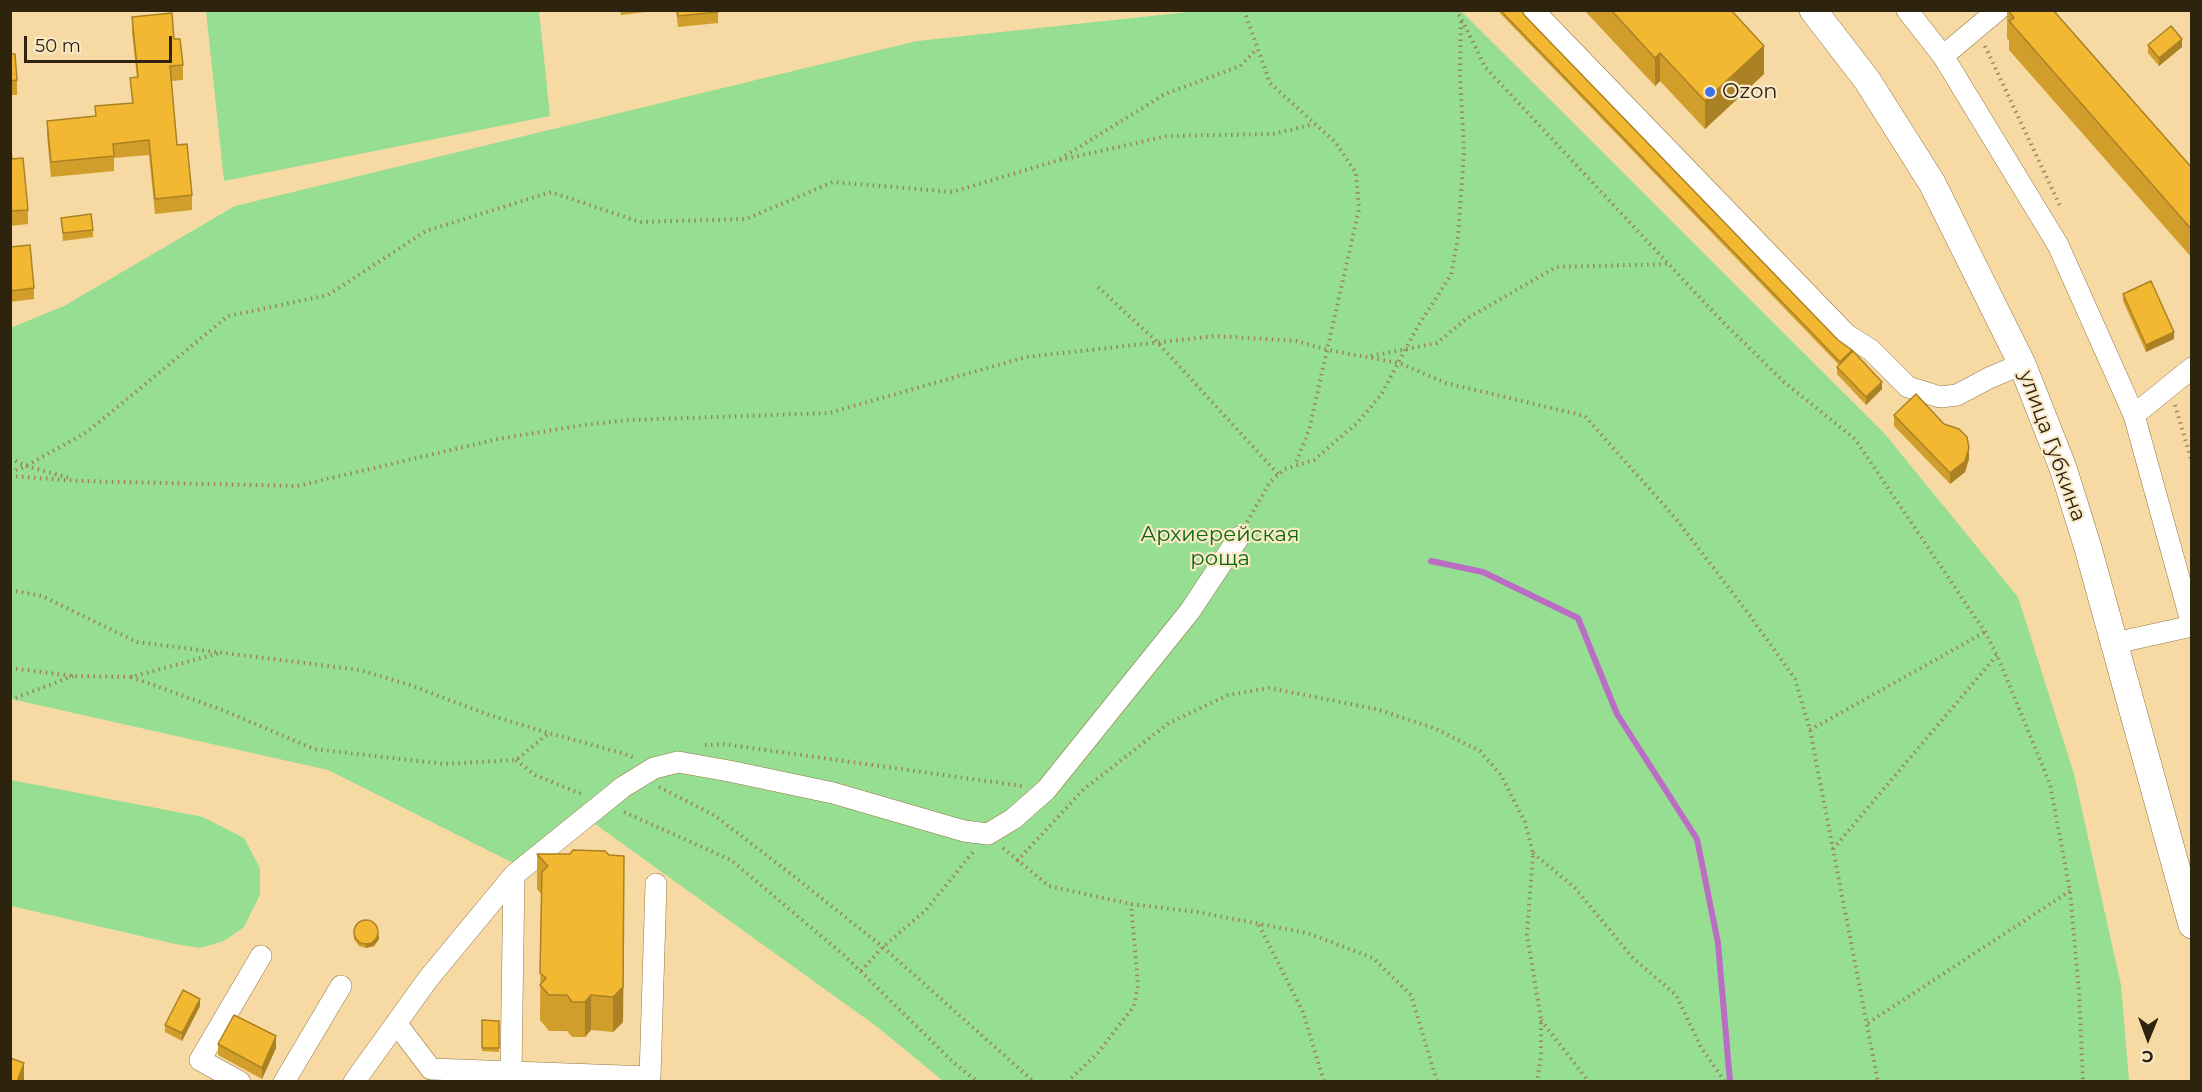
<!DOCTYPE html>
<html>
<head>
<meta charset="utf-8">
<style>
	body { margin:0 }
	#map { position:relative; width:2202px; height:1092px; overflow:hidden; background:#f7daa3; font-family:Montserrat,sans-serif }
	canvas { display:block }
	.frame { position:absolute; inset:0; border:12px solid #2e230d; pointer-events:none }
	.north { position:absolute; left:2118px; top:1008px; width:60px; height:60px; -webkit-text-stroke:4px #fae9c8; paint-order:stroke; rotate:181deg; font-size:16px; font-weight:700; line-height:24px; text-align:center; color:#2e230d }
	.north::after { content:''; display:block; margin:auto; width:21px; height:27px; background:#2e230d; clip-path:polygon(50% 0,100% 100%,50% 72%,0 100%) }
	.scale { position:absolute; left:24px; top:36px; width:148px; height:27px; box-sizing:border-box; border:3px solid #2e230d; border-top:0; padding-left:8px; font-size:18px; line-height:21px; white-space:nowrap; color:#2e230d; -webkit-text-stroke:4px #fae9c8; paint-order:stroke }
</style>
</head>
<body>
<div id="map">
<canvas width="2202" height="1092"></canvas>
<div class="frame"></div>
<div class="north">С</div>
<div class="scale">50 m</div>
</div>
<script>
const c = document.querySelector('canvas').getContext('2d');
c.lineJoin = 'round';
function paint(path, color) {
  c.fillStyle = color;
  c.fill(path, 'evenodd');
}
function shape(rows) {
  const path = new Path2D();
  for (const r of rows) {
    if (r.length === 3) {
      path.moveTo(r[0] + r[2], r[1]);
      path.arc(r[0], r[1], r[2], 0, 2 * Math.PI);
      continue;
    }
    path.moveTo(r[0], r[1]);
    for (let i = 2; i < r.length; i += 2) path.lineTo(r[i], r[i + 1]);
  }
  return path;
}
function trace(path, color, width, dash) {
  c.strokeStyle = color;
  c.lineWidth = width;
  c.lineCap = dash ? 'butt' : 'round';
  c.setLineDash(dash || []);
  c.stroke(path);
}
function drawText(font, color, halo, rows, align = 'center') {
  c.font = font + ' Montserrat,sans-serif';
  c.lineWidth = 4.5;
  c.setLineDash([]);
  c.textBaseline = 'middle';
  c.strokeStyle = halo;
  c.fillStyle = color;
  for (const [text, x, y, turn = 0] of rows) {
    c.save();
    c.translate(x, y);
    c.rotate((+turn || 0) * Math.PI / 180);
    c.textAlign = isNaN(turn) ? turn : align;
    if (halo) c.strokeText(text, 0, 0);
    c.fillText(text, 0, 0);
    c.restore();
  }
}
paint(shape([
	[206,11,539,11,550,116,224,181],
	[1198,11,1461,11,1884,433,2018,597,2074,774,2121,985,2129,1081,943,1081,876,1026,595,824,529,871,328,770,11,699,10,328,64,306,235,206,917,41],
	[11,780,203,817,244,838,260,868,260,895,244,927,224,941,200,948,175,944,11,906]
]), '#96de92');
trace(shape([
	[1431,561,1483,572,1578,618,1617,714,1697,839,1718,943,1730,1082]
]), '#bb6cc5', 6);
const minor = shape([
	[1533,10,1847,335,1871,350,1908,387,1940,397,1957,395,1989,378,2022,364],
	[1907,10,1943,56,2058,245,2134,415,2192,625],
	[1943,56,1998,10],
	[2134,415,2192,368],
	[2115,643,2192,626],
	[396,1023,431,1069,650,1077,656,884],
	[511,1072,514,875],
	[240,1082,200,1060,261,956],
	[284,1082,341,986],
	[354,1082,428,979,514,875,623,787,654,768,678,762,729,771,833,793,964,831,988,834,1013,819,1046,790,1190,611,1239,537]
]);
const major = shape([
	[1813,10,1867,80,1932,183,2022,364,2063,468,2088,548,2192,925]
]);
trace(minor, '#937844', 22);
trace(major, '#937844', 28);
trace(shape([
	[1244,10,1270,83,1336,143,1356,173,1359,209,1309,430,1295,465],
	[1455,10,1461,18,1485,67,1620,212,1718,317,1784,382,1855,439,1985,632,1997,655,2050,784,2070,891,2079,992,2083,1082],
	[1985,46,2061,208],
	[1060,159,1165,94,1240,66,1257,49],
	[1098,287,1158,343,1278,474],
	[1371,356,1437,343,1466,319,1556,267,1670,264],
	[2175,405,2192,462],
	[10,458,26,466,70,478],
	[10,472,26,466,87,432,228,316,328,295,426,231,551,192,640,222,746,219,833,182,952,192,1056,161,1167,136,1273,134,1314,124],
	[10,476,79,481,297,486,498,439,583,425,630,420,829,413,1026,357,1216,336,1296,341,1328,350,1399,363,1446,383,1585,416,1676,519,1748,613,1795,679,1810,730,1878,1082],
	[1247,522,1270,482,1285,469,1314,460,1357,423,1381,395,1418,326,1451,275,1458,237,1464,152,1460,75,1461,19],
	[10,590,42,596,137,642,360,670,410,685,489,715,549,733],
	[10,668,73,676,131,677,220,653],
	[131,677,225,711,314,749,445,764,516,760,549,733,625,754,635,758],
	[10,700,73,676],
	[1810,730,1985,632],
	[705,745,723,744,1022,786],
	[516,760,535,775,584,795],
	[659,787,714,815,791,874,883,947,1034,1082],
	[624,812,731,860,846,957,954,1063,978,1082],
	[1003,848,1049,886,1131,904,1197,912,1307,933,1373,958,1411,995,1437,1082],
	[1833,849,1997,655],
	[1533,853,1574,887,1633,958,1676,995,1701,1047,1725,1082],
	[1017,861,1084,789,1169,723,1228,695,1269,688,1376,709,1434,728,1480,751,1501,775,1525,822,1533,853,1527,935,1541,1019,1541,1055,1537,1082],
	[1259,925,1303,1012,1324,1082],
	[861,971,883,947,926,910,973,852],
	[1541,1020,1589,1082],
	[1868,1023,2070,891],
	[1067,1082,1097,1054,1134,1006,1138,985,1131,904]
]), '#9a855e', 4, [1.5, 4.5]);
trace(minor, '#fff', 21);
trace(major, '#fff', 27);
paint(shape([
	[620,10,662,10,621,15],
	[676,10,718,10,718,23,678,27],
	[1497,10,1522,10,1524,15,1838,340,1852,352,1882,389,1866,405,1837,374,1837,367,1839,365],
	[1584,10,1731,10,1764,74,1705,129,1660,81,1655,86],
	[2007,10,2192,168,2192,258,2009,50,2009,40,2007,39],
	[132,17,174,39,183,65,183,80,171,81,177,145,192,195,192,210,155,214,149,155,114,158,114,171,51,177,47,136,47,121,95,116,95,106,132,103,130,78,137,78,132,32],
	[2148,45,2182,47,2159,66,2148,53],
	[10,54,17,80,17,95,10,95],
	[10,145,12,159,28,210,28,224,10,226],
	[61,218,93,230,93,237,63,241],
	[10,247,34,288,34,299,10,302],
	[2123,294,2174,339,2146,352,2123,301],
	[1894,415,1969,459,1965,472,1950,484,1894,426],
	[537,854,624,891,623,1022,613,1032,591,1030,585,1037,572,1037,567,1031,549,1031,540,1020,541,894,537,889],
	[354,928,379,939,374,946,366,948,359,946,354,939],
	[200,1006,182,1041,165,1032,165,1025],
	[482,1020,499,1021,499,1052,482,1051],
	[218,1044,276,1048,262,1079,218,1055]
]), '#d19e2b');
paint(shape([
	[2182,39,2182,47,2159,66,2159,58],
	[1764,46,1764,74,1705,129,1705,101],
	[1660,53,1660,81,1655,86,1655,58],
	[2174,332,2174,339,2146,352,2146,345],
	[1882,382,1882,389,1866,405,1866,397],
	[1969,448,1969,459,1965,472,1950,484,1950,473],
	[624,891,623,1022,613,1032,613,997],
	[379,935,379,939,374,946,366,948,366,945],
	[591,995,591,1030,585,1037,585,1002],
	[200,999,200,1006,182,1041,182,1033],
	[276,1036,276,1048,262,1079,262,1068],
	[24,1063,24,1082,17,1082]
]), '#aa8123');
const building = shape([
	[677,10,718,10,718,12,678,16,677,10],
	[1500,10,1522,10,1524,15,1838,340,1852,350,1840,362,1500,10],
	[1611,10,1731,10,1764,46,1705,101,1660,53,1655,58,1611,10],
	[2008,10,2053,10,2192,168,2192,230,2009,21,2014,18,2008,10],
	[172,13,174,39,180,39,183,65,170,66,177,145,187,144,192,195,155,199,149,140,113,144,114,156,51,162,47,121,96,116,95,106,133,103,130,78,138,77,132,17,172,13],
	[2171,26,2182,39,2159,58,2148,45,2171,26],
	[10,54,15,54,17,80,10,81,10,54],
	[10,145,12,159,23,158,28,210,10,211,10,145],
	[91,214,93,230,63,233,61,218,91,214],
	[30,245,34,288,10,291,10,247,30,245],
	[2151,281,2174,332,2146,345,2123,294,2151,281],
	[1853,351,1882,382,1866,397,1837,367,1853,351],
	[1916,394,1944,424,1959,429,1967,437,1969,448,1965,461,1950,473,1894,415,1916,394],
	[573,850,605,851,609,855,624,856,623,987,613,997,591,995,585,1002,572,1002,567,995,549,995,540,985,546,978,540,973,542,872,548,866,537,854,570,854,573,850],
	[366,932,12],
	[183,990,200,999,182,1033,165,1025,183,990],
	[234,1015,276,1036,262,1068,218,1044,234,1015],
	[482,1020,499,1021,499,1048,482,1048,482,1020],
	[10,1058,24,1063,17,1082,10,1082,10,1058]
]);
paint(building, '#f3b832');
trace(building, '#aa8123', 1.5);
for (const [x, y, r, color] of [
	[1710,92,6,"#3e73e4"]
]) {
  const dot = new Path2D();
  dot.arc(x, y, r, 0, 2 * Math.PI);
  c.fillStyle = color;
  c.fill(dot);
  trace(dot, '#fae9c8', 2);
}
drawText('21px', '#2e230d', '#fae9c8', [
	["Ozon",1722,92]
], 'left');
drawText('21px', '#2e230d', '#fae9c8', [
	["улица Губкина",2052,446,70]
]);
drawText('21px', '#0a690d', '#fae9c8', [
	["Архиерейская",1220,535],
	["роща",1220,559]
]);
</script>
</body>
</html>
